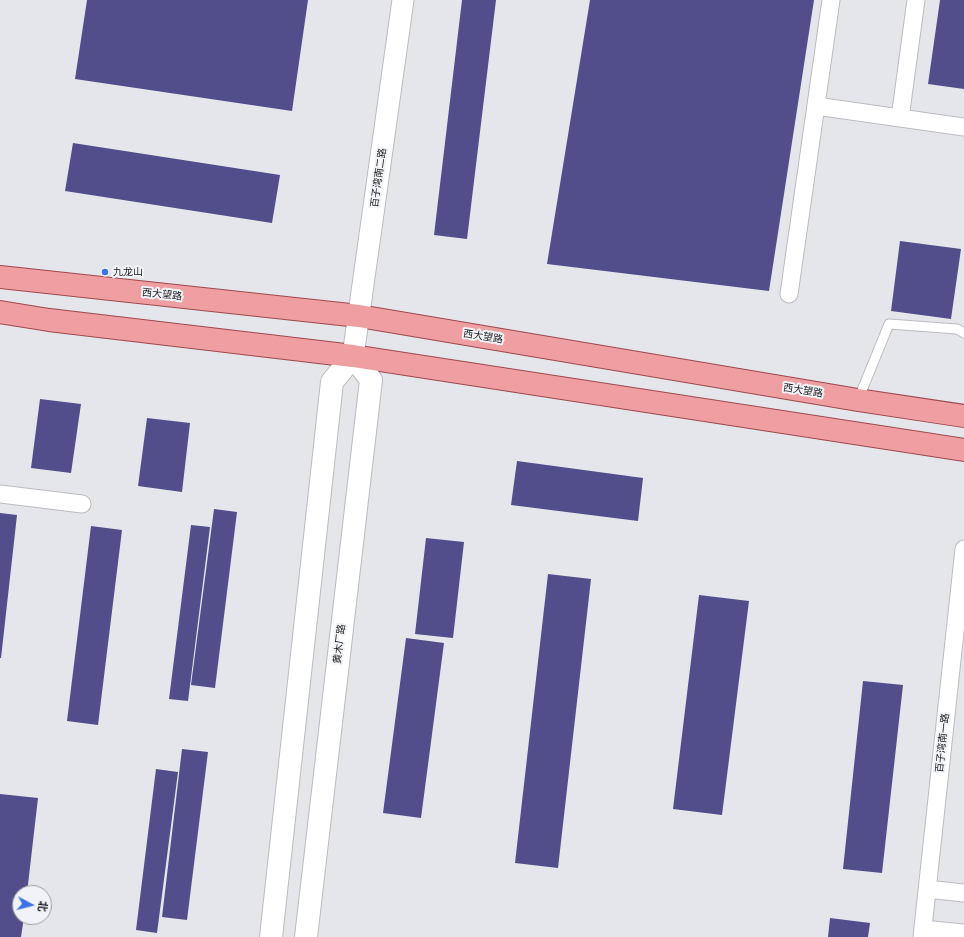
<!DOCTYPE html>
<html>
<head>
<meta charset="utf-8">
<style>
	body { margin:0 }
	#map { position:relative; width:964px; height:937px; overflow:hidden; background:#e5e6eb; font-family:"DM Sans","Noto Sans SC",sans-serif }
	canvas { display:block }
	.north { position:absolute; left:12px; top:885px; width:40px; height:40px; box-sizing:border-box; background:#f2f3f8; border:1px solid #9c9da1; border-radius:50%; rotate:97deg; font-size:11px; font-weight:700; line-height:16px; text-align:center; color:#1c1d1f }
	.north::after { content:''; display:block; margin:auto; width:14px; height:18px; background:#3c72e2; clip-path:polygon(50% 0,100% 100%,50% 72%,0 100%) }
</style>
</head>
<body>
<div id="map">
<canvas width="964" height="937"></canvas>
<div class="north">北</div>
</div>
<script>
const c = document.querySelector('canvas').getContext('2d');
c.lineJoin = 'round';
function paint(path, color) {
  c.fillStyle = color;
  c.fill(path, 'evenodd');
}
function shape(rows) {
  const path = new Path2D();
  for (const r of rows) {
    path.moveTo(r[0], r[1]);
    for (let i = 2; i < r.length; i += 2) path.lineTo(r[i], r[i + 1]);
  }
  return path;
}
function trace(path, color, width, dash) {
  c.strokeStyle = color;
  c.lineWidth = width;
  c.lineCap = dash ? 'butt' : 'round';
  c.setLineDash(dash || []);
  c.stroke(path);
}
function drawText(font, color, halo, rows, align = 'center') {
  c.font = font + ' "DM Sans","Noto Sans SC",sans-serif';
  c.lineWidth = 4;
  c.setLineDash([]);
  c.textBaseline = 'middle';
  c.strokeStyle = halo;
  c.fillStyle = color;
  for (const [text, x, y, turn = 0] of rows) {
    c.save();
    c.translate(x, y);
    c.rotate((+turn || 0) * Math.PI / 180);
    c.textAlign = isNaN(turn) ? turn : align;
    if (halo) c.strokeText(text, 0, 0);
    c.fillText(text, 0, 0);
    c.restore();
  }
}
paint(shape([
	[87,0,308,0,292,111,75,79],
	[462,0,496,0,467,239,434,235],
	[590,0,814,0,769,291,547,264],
	[940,0,964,0,964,89,928,84],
	[73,143,280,175,272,223,65,191],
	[900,241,961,249,951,319,891,311],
	[40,399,81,404,71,473,31,468],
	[147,418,190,423,182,492,138,486],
	[517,461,643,478,638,521,511,505],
	[214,509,237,512,215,688,191,685],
	[0,513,17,515,1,658,0,658],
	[191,525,210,527,188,701,169,699],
	[91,526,122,530,98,725,67,721],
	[426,538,464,542,453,638,415,634],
	[548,574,591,579,558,868,515,863],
	[699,595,749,601,722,815,673,809],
	[406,638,444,643,421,818,383,813],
	[863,681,903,685,882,873,843,869],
	[182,749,208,752,187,920,162,917],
	[156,769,178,772,157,933,136,930],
	[0,794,38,798,27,893,20,893,20,917,24,917,21,937,0,937],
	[830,918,870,923,868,937,828,937]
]), '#514e8b');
const service = shape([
	[858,400,889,324,957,329,964,333]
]);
const minor = shape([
	[816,106,964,127],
	[900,118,916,0],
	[789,294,831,0],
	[0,494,82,504],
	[927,889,964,893],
	[923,929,964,933],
	[922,937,964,549]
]);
const tertiary = shape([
	[353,356,403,0]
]);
const secondary = shape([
	[271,937,332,382,353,356,371,380,306,937]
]);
const primary = shape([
	[0,277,359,316,858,400,964,416],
	[0,312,49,320,353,356,964,450]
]);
trace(service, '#bbbbc1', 11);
trace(minor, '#bbbbc1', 19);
trace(tertiary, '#bbbbc1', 23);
trace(secondary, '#bbbbc1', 24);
trace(primary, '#9f484c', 24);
trace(service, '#fff', 9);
trace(minor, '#fff', 17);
trace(tertiary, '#fff', 21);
trace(secondary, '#fff', 22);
trace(primary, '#ef9fa2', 22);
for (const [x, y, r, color] of [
	[105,272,4,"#3c72e2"]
]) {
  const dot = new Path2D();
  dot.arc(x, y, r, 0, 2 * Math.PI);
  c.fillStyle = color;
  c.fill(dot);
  trace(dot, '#f2f3f8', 1.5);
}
drawText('10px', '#1c1d1f', '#f2f3f8', [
	["百子湾南二路",379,178,-82],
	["西大望路",162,295,6],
	["西大望路",483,337,9],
	["西大望路",803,391,9],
	["黄木厂路",340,644,-83],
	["百子湾南一路",943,743,-84]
]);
drawText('10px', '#1c1d1f', '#f2f3f8', [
	["九龙山",113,272]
], 'left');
</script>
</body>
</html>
